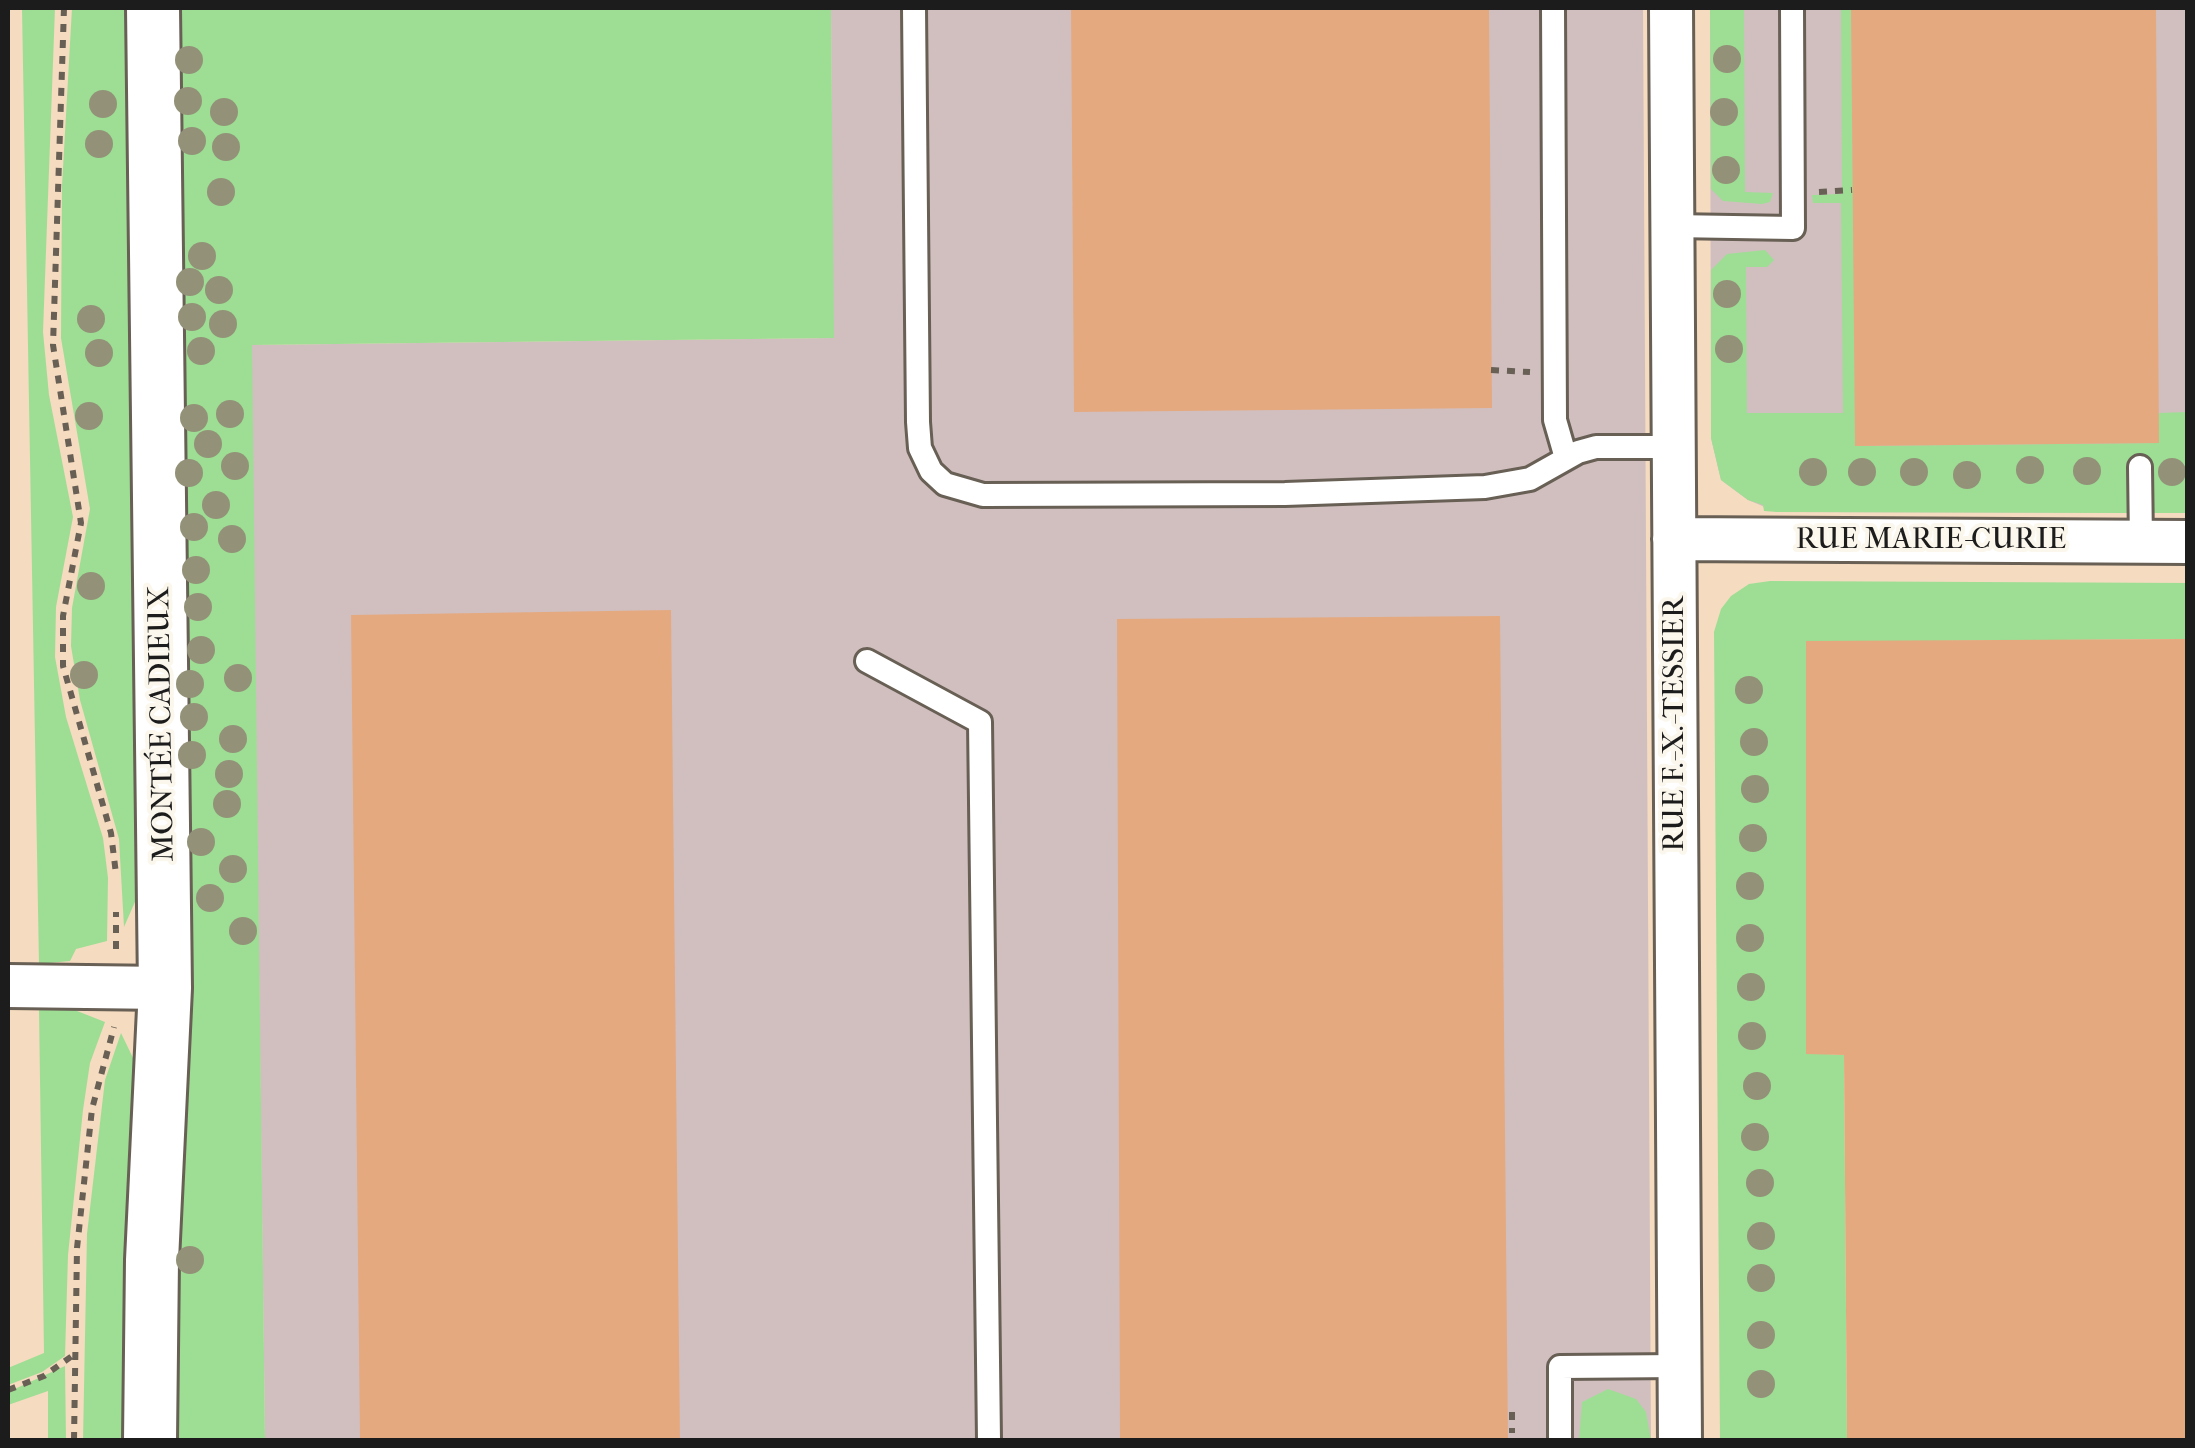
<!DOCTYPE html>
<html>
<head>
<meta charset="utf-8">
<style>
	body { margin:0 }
	#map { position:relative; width:2195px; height:1448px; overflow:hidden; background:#f5dbbf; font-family:"IM FELL French Canon",serif }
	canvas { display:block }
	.frame { position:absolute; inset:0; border:10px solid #1c1c1c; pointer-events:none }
</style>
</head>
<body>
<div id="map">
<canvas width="2195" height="1448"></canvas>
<div class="frame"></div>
</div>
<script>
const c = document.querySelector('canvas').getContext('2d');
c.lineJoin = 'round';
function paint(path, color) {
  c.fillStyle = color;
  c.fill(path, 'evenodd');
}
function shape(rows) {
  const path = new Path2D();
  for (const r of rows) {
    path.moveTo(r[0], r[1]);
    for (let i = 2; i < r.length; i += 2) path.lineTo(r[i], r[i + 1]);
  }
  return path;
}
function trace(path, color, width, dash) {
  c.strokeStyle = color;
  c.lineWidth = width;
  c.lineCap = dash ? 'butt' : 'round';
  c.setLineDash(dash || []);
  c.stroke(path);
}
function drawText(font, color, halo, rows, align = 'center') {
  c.font = font + ' "IM FELL French Canon",serif';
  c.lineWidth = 8;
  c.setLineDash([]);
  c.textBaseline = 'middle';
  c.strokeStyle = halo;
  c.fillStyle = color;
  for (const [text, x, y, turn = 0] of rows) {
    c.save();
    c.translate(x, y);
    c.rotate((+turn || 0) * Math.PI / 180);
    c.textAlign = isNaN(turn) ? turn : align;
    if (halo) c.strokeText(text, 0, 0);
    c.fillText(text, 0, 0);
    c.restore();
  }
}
paint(shape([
	[831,8,1643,8,1651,1440,265,1440,251,345,833,338],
	[1710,8,2187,8,2187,513,1777,512,1748,500,1721,480,1711,438]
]), '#d1bfbf');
paint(shape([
	[22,8,55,8,43,332,49,395,73,517,56,607,55,657,66,717,103,838,108,878,107,941,76,949,70,961,39,964],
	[72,8,126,8,141,888,124,927,119,839,80,700,71,646,72,608,90,509,61,338,62,186],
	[177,8,831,8,834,338,252,345,265,1440,174,1440,189,930],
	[1710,8,1744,8,1745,192,1773,193,1770,202,1762,204,1723,201,1711,189],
	[1841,8,1851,8,1856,446,2158,443,2159,413,2187,412,2187,513,2152,513,2153,461,2129,459,2127,513,1777,512,1764,511,1763,505,1748,500,1721,480,1711,438,1711,270,1727,254,1765,250,1774,260,1767,267,1746,267,1747,413,1843,413,1841,203,1813,203,1812,195,1842,194],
	[1770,581,2187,583,2187,639,1806,642,1806,1053,1844,1055,1847,1440,1720,1440,1714,632,1721,609,1731,596,1749,584],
	[72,1009,105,1022,90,1063,83,1110,68,1255,65,1356,42,1372,8,1385,8,1368,44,1353,39,1010],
	[121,1033,134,1060,126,1230,124,1440,83,1440,87,1234,105,1080],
	[65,1366,66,1440,48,1440,48,1391,8,1405,8,1392],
	[1608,1389,1636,1399,1646,1412,1651,1440,1579,1440,1582,1402]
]), '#9dde94');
paint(shape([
	[1071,8,1489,8,1492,408,1074,412],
	[1851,8,2156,8,2159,443,1855,446],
	[671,610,680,1440,360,1440,351,615],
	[1500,616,1508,1440,1120,1440,1117,619],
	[2188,639,2188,1440,1847,1440,1844,1055,1806,1054,1806,641]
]), '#e5a97f');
const service = shape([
	[914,8,918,422,920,448,931,471,945,484,983,495,1285,494,1485,487,1530,479,1578,452,1596,447,1675,447],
	[1553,8,1555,420,1566,458],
	[1673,226,1793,228,1792,8],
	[2140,467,2141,542],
	[867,661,980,722,989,1440],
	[1560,1440,1560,1367,1680,1366]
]);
const minor = shape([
	[1671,8,1680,1440],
	[1674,539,2188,542],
	[8,986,165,988]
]);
const tertiary = shape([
	[150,1440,152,1260,165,988,153,8]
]);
trace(service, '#685f55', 28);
trace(minor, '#685f55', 48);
trace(tertiary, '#685f55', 58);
trace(shape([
	[64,8,53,345,81,523,63,616,63,666,111,833,116,874],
	[1819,192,1852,190],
	[1491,370,1530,372],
	[116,949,116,912],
	[8,1390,44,1376,72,1356],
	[1512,1412,1512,1433],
	[74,1440,77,1248,92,1109,114,1027]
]), '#685f55', 6, [8, 8]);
trace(service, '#fff', 22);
trace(minor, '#fff', 42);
trace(tertiary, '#fff', 52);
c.fillStyle = '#939279';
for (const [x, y] of [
	[1727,59],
	[189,60],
	[188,101],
	[103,104],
	[224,112],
	[1724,112],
	[192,141],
	[99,144],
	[226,147],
	[1726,170],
	[221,192],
	[202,256],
	[190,282],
	[219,290],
	[1727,294],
	[192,317],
	[91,319],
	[223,324],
	[1729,349],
	[201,351],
	[99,353],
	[230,414],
	[89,416],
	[194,418],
	[208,444],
	[235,466],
	[2030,470],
	[2087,471],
	[1813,472],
	[1862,472],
	[1914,472],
	[2172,472],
	[189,473],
	[1967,475],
	[216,505],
	[194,527],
	[232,539],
	[196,570],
	[91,586],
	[198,607],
	[201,650],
	[84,675],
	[238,678],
	[190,684],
	[1749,690],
	[194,717],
	[233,739],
	[1754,742],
	[192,755],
	[229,774],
	[1755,789],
	[227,804],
	[1753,838],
	[201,842],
	[233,869],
	[1750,886],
	[210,898],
	[243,931],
	[1750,938],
	[1751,987],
	[1752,1036],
	[1757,1086],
	[1755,1137],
	[1760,1183],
	[1761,1236],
	[190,1260],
	[1761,1278],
	[1761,1335],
	[1761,1384]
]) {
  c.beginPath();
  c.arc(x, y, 14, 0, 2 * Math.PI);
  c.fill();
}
drawText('30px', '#1c1c1c', '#fbf7ec', [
	["RUE MARIE-CURIE",1931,541],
	["MONTÉE CADIEUX",163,724,-91],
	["RUE F.-X.-TESSIER",1676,724,-90]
]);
</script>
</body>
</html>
